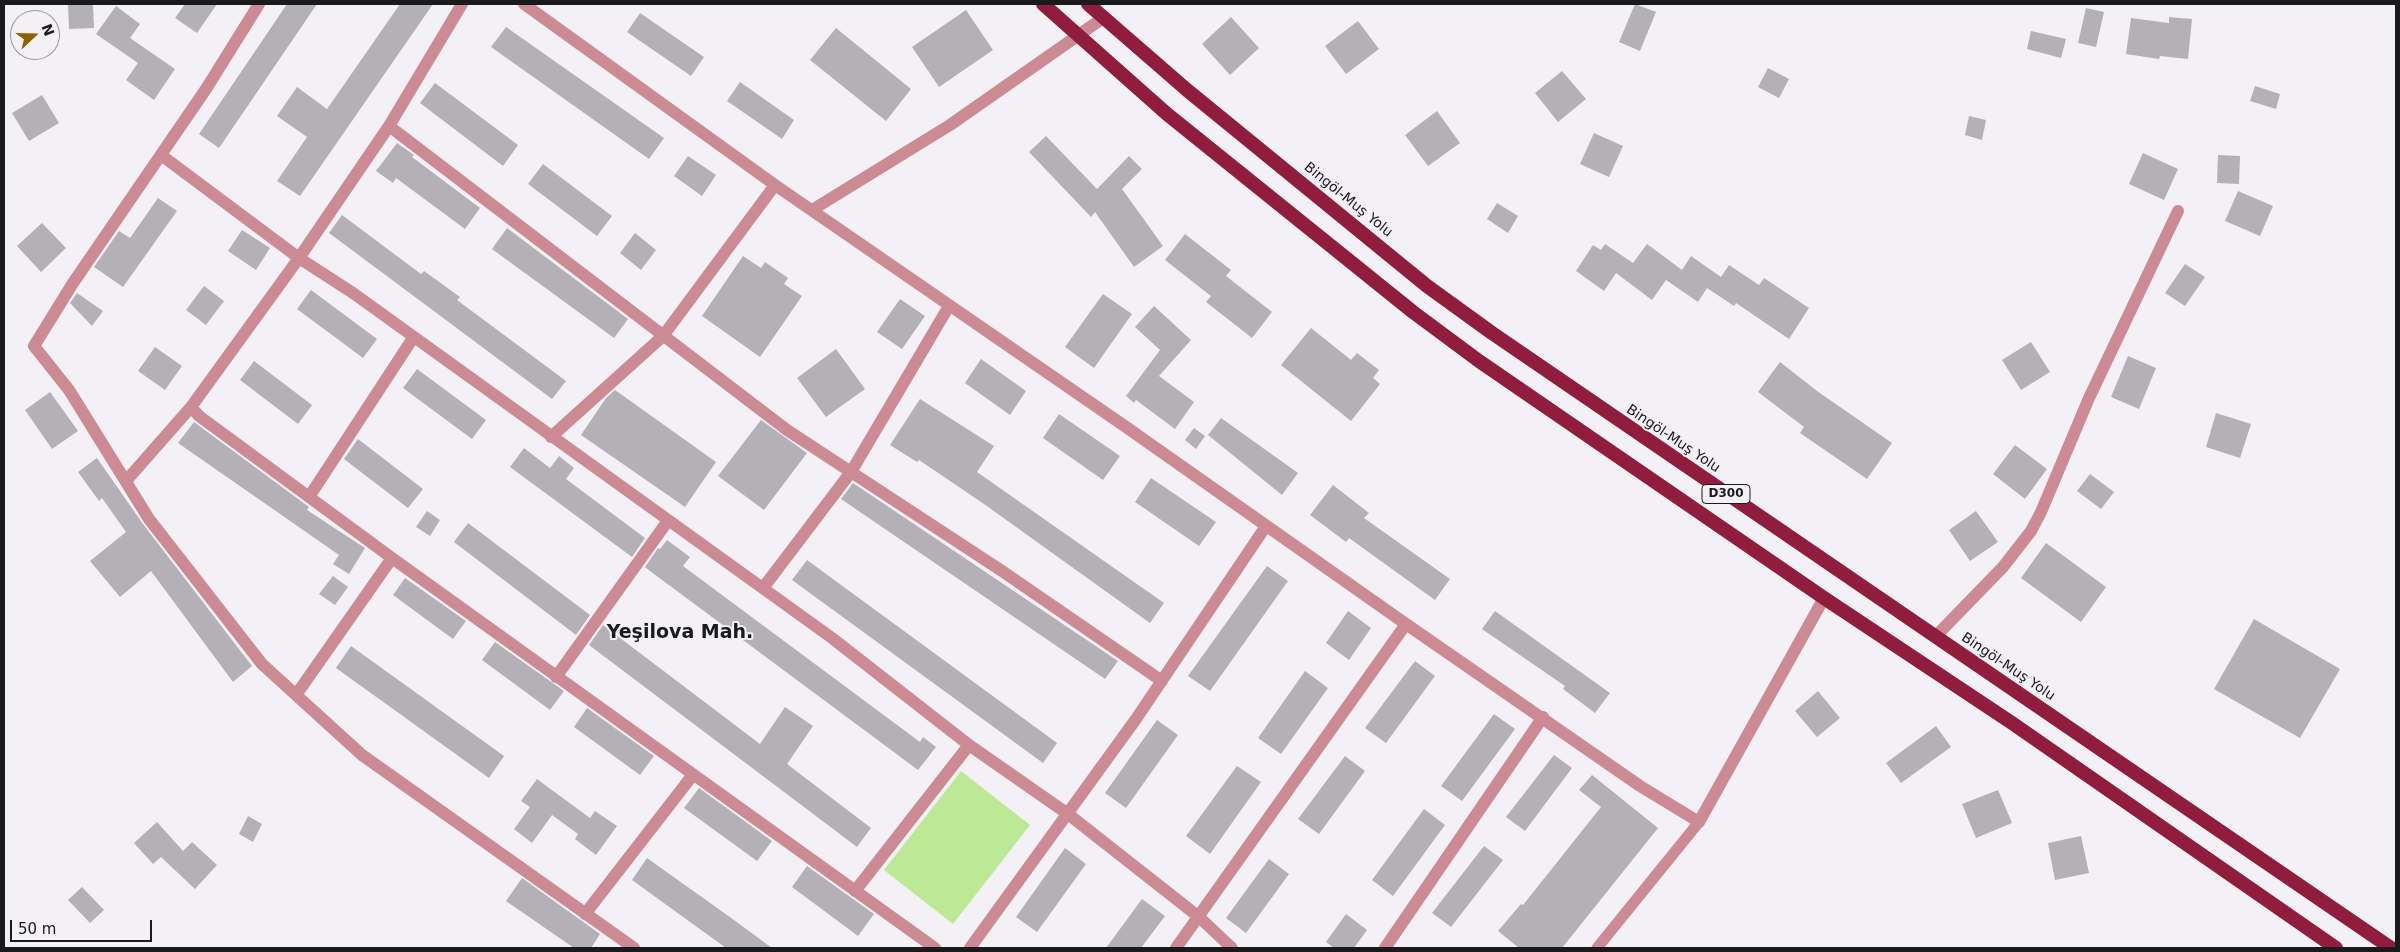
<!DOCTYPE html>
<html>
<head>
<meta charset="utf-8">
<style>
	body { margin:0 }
	#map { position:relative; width:2400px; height:952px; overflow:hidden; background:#f3f0f6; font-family:"DejaVu Sans",sans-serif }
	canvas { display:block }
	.frame { position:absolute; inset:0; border:5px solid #1a191b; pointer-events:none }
	.north { position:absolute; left:10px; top:10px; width:50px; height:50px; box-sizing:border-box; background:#f3f0f6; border:1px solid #9c9a9e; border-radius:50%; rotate:69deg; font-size:14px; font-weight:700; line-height:20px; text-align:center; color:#1a191b }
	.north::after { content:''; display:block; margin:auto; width:18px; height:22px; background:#8d6206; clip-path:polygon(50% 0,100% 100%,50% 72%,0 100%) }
	.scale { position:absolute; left:10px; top:920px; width:142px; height:22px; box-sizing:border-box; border:2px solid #1a191b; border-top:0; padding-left:6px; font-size:15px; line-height:18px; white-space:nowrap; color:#1a191b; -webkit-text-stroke:4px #f3f0f6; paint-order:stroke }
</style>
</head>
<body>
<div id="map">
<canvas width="2400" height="952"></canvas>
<div class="frame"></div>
<div class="north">N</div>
<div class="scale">50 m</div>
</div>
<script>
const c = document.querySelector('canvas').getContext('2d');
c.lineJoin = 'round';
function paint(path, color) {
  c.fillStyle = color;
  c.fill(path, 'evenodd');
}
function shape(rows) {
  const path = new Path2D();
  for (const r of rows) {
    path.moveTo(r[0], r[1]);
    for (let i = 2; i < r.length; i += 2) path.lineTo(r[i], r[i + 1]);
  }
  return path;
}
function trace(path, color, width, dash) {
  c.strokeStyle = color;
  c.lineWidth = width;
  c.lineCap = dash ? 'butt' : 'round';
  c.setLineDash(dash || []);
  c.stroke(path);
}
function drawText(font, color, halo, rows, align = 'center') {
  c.font = font + ' "DejaVu Sans",sans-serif';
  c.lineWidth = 4;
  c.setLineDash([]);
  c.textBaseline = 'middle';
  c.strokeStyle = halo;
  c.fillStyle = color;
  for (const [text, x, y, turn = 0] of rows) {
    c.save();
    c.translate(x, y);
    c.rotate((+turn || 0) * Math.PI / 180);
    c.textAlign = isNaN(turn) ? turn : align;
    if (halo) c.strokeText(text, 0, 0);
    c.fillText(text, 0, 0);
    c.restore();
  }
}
paint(shape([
	[961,771,1030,825,953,924,884,870]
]), '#bde896');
paint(shape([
	[68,4,93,4,94,28,69,29],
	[185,4,217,4,197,33,175,18],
	[287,4,317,4,219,148,199,134],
	[400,4,433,4,300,196,277,181,307,137,277,116,297,87,327,109],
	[1635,4,1656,12,1640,51,1619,42],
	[116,6,140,24,130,38,175,69,154,100,126,80,138,63,96,34],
	[2086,8,2104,12,2096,47,2078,43],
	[966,10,993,50,939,87,912,47],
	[640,13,704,57,691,76,627,32],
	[1231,17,1259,48,1230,75,1202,44],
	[2169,17,2192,19,2188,59,2160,56,2159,59,2126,54,2131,18,2169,23],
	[1358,21,1379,49,1346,74,1325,46],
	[506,27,664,138,649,159,491,47],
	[836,28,911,89,886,121,810,60],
	[2031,31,2066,39,2061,58,2027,49],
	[1768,68,1789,79,1779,98,1758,87],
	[1562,71,1586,99,1558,122,1535,93],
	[740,82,794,120,782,139,727,101],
	[435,83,518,145,503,166,420,103],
	[2255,86,2280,94,2276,109,2250,101],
	[42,95,59,123,29,141,12,113],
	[1437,111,1460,143,1428,166,1405,135],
	[1969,116,1986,120,1982,140,1965,135],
	[1594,133,1623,146,1609,177,1580,164],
	[1046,136,1097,189,1129,156,1142,169,1122,189,1163,246,1134,267,1095,212,1091,217,1029,152],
	[397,143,414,155,412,157,480,208,465,229,396,178,393,183,376,171],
	[2143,153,2178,169,2164,200,2129,184],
	[2218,155,2240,156,2239,184,2217,183],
	[688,156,716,175,702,196,674,176],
	[543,164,612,216,597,236,528,184],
	[2238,191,2273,206,2260,236,2225,221],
	[158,198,177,211,123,287,94,267,119,231,130,238],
	[1497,203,1518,216,1508,233,1487,219],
	[342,215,421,274,424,271,460,297,457,300,566,381,552,399,329,233],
	[42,223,66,248,41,272,17,246],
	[507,228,628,319,614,338,492,249],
	[242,230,270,248,256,270,228,251],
	[635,233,656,250,641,270,620,253],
	[1185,234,1231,270,1226,276,1272,312,1252,338,1206,302,1211,296,1165,260],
	[1605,244,1633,263,1647,244,1682,270,1691,256,1721,277,1729,265,1759,285,1764,278,1809,308,1789,339,1736,303,1734,306,1707,288,1698,302,1666,280,1652,300,1616,273,1604,291,1576,271,1593,245,1601,250],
	[743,256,761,268,765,262,788,278,784,284,802,296,760,357,702,316],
	[2185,264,2205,277,2185,306,2165,293],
	[204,286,224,301,206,325,186,310],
	[311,290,377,339,363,358,297,309],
	[77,293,103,311,92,326,70,303],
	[1103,294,1132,314,1094,368,1065,347],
	[900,299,925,316,902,349,877,332],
	[1154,306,1191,340,1159,376,1194,402,1175,429,1136,400,1134,403,1126,396,1160,350,1135,327],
	[1311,328,1351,360,1357,353,1379,370,1373,378,1380,384,1351,421,1281,365],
	[2031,342,2050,372,2021,390,2002,360],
	[155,347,182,366,165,390,138,371],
	[836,349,865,389,826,417,797,378],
	[2128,356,2156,368,2139,409,2111,397],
	[981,359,1026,391,1010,415,965,383],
	[254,361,312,405,298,424,240,380],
	[1780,362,1817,391,1892,443,1867,479,1800,433,1804,427,1758,392],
	[417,369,486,420,472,439,403,388],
	[615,390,716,462,685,507,581,435,606,398],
	[50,392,78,431,52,449,25,410],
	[920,399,994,446,977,472,1164,603,1150,623,984,504,919,460,917,462,890,445],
	[2216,413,2251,424,2240,458,2206,447],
	[1059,414,1120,456,1103,480,1043,438],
	[1221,418,1298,473,1282,495,1208,435],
	[761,420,807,453,764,510,718,476],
	[194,422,309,507,307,510,365,548,349,574,333,564,339,555,178,443],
	[1194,428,1205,436,1196,449,1185,440],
	[358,439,423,489,408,508,344,459],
	[2015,445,2047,469,2025,499,1993,474],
	[524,448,550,468,559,456,574,468,566,479,645,538,632,557,510,467],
	[97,458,143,524,252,666,233,682,151,571,120,597,90,561,126,532,102,498,99,501,78,472],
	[2090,474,2114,492,2101,509,2077,491],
	[1151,478,1216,522,1199,546,1135,502],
	[853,483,1118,661,1105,679,841,499],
	[1333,485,1369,513,1364,518,1450,579,1435,600,1349,538,1346,542,1310,515],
	[427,511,440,520,430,536,416,527],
	[1976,511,1998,542,1970,561,1949,530],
	[468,523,590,615,576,635,454,542],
	[667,540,690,557,683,566,920,742,923,737,936,747,918,770,646,568,645,567,658,548,660,549],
	[2046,543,2106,587,2081,622,2021,578],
	[807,560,1057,743,1043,763,792,580],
	[1267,566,1288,581,1210,691,1188,676],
	[333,576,348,587,335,605,319,594],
	[405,578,466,621,453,639,393,595],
	[1348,611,1371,628,1349,660,1326,643],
	[1495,611,1610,693,1595,713,1563,689,1565,686,1482,629],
	[2254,619,2340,669,2300,738,2214,689],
	[603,625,760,744,785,707,813,726,787,764,871,828,857,847,589,645],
	[495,642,564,691,550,710,482,660],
	[351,646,504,756,489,778,336,668],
	[1415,661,1435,676,1386,743,1365,728],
	[1305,671,1328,688,1281,754,1258,738],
	[1818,691,1840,718,1817,737,1795,711],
	[587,708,654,756,640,775,574,727],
	[1494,714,1515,729,1462,801,1441,786],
	[1157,720,1178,735,1126,808,1105,793],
	[1936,726,1951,747,1901,783,1886,763],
	[1554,755,1572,768,1525,831,1506,817],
	[1345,756,1365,771,1319,834,1298,819],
	[1237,766,1261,782,1210,854,1186,836],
	[1592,775,1658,828,1562,948,1519,948,1498,931,1521,904,1523,905,1601,807,1579,790],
	[537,779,590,818,595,811,617,826,596,855,575,839,578,834,552,815,532,843,514,829,530,807,521,801],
	[699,788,772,841,757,861,684,808],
	[1998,790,2012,823,1976,838,1962,804],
	[1424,809,1445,825,1393,896,1372,880],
	[248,816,262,824,253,842,239,834],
	[157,822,183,851,192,842,217,865,195,889,161,857,153,864,134,843],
	[2081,836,2089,873,2055,880,2048,843],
	[1484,846,1503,860,1451,927,1432,913],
	[1065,848,1086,864,1037,932,1016,917],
	[647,858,734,920,772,948,726,948,632,880],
	[1269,859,1289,874,1246,933,1226,918],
	[807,866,874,914,858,936,792,887],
	[522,878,600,934,591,948,574,948,506,901],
	[82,887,104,910,90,923,68,900],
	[1142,899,1165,916,1141,948,1106,948],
	[1346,914,1367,930,1354,948,1334,948,1326,942]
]), '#b4b1b6');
trace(shape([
	[1597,948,1699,822]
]), '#cc8a94', 11);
trace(shape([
	[259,4,206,89,73,283,34,346,69,390,149,519,262,664,362,755,634,948],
	[524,4,775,185,1126,427,1406,624,1640,786,1699,822,1824,598],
	[389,126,787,430,1002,571,1162,681],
	[161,155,299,258,353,293,832,638,969,745,1068,814,1199,917,1232,948],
	[812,210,950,125,1103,18],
	[191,407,199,416,392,558,935,948],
	[551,437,663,336,775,185],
	[126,481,191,407,299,258,389,126,462,4],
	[309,497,413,338],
	[763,588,851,472,949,306],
	[1935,637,2003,567,2031,531,2041,512,2089,398,2178,211],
	[556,677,667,522],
	[296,695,392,558],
	[855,891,969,745],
	[585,914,692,776],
	[970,948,1136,719,1266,526],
	[1176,948,1406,624],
	[1385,948,1543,717]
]), '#cc8a94', 12);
trace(shape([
	[1043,4,1167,114,1413,312,1479,361,1824,598,2012,723,2336,948],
	[1088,4,1187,90,1427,286,1492,333,2391,948]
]), '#901c3e', 14);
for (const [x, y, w] of [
	[1726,494,48]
]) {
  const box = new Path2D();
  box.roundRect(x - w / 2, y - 9.5, w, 19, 4);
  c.fillStyle = '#f3f0f6';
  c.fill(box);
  trace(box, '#1a191b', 1);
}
drawText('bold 12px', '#1a191b', null, [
	["D300",1726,494]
]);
drawText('14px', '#1a191b', '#f3f0f6', [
	["Bingöl-Muş Yolu",1348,200,39],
	["Bingöl-Muş Yolu",1673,439,34],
	["Bingöl-Muş Yolu",2008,667,34]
]);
drawText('bold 19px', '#1a191b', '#f3f0f6', [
	["Yeşilova Mah.",680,633]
]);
</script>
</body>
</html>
